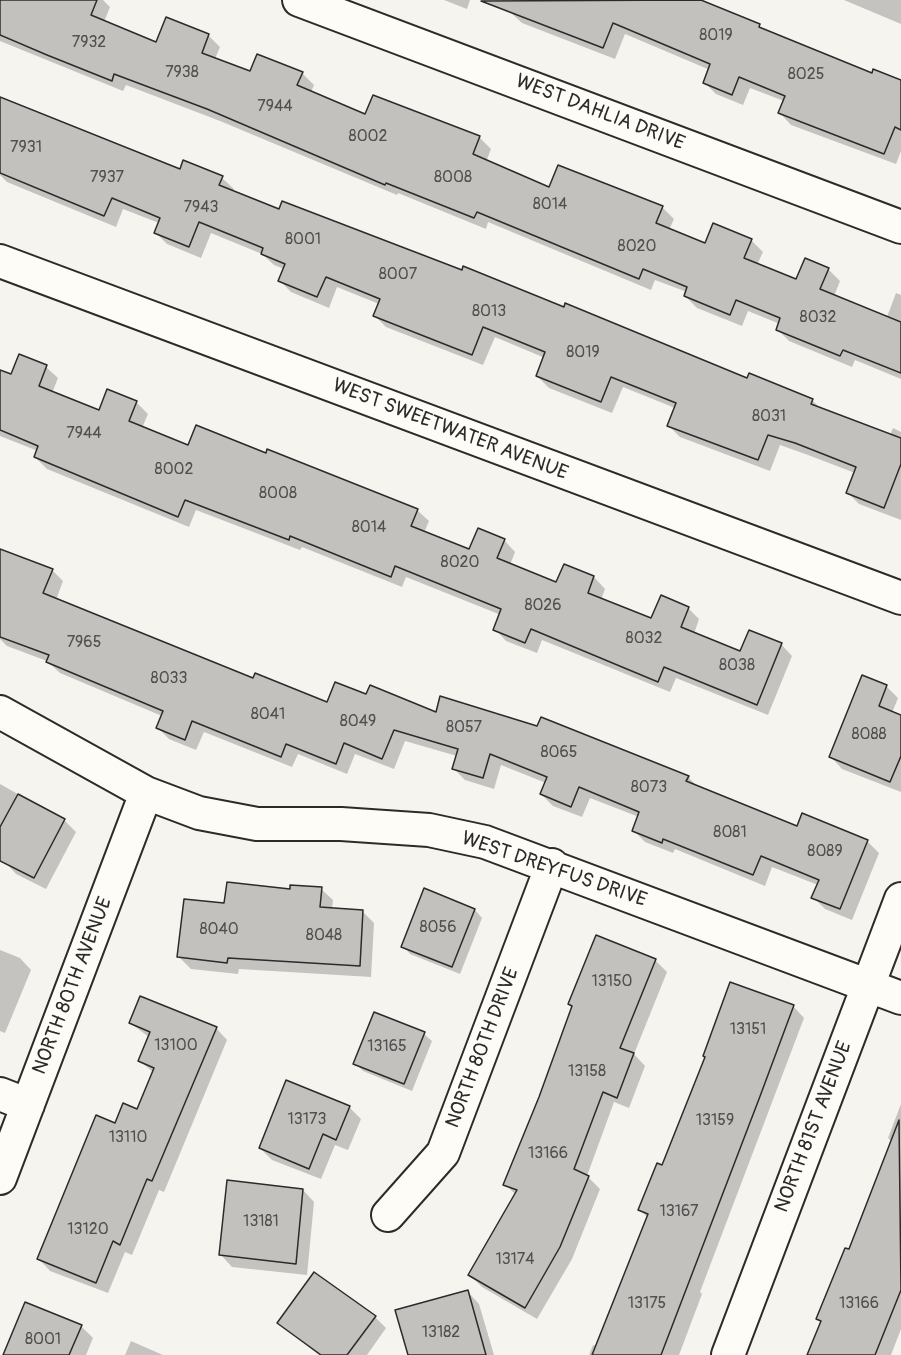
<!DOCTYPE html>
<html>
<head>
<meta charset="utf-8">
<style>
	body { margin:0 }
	canvas { display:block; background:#f5f4ef }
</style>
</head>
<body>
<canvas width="901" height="1355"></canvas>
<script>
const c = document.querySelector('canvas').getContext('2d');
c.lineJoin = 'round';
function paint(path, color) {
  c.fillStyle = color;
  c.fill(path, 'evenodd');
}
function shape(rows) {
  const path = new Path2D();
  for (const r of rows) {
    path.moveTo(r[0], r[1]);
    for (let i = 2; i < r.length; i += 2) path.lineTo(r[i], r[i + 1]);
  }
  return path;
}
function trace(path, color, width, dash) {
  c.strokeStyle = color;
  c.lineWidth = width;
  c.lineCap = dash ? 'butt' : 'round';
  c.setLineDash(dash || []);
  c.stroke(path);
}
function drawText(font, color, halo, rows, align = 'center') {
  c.font = font + ' Pangolin,sans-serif';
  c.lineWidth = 6;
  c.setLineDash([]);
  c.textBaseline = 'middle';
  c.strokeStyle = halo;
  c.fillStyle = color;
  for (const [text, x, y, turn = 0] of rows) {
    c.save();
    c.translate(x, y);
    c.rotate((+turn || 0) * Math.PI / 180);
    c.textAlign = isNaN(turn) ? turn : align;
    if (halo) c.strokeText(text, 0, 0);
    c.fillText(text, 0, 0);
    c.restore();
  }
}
paint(shape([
	[0,0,103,0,110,7,104,22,157,44,208,35,220,47,215,59,251,73,302,73,314,85,311,92,366,116,479,137,491,149,486,162,550,189,662,207,674,219,669,230,706,245,751,240,763,252,757,265,797,281,828,269,840,281,834,296,887,317,896,293,901,295,901,379,855,360,852,367,789,341,778,330,780,324,748,311,742,326,697,308,685,296,687,292,655,280,651,290,488,222,486,229,398,193,397,195,220,121,126,85,123,91,0,41],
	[444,0,470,0,467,9],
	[511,0,679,0,691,5,693,0,696,0,873,75,901,82,901,151,896,164,791,125,780,113,784,101,750,88,743,105,716,94,705,83,710,70,625,34,615,59,522,23,510,12,515,1],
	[844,0,901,0,901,24],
	[0,99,180,171,222,178,234,189,233,192,280,211,748,380,812,400,821,409,890,435,893,428,901,432,901,520,859,504,848,493,855,473,808,455,780,445,770,471,680,437,668,425,675,408,623,387,612,413,549,388,537,376,545,358,495,337,483,365,386,327,374,315,379,304,337,287,329,308,291,292,280,281,284,269,274,265,262,254,211,233,201,258,167,244,155,232,159,223,123,209,116,227,7,182,0,175],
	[20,356,46,367,58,378,52,393,100,412,136,402,148,414,142,428,189,447,267,455,417,510,429,521,424,533,470,551,504,540,515,552,510,565,557,584,565,566,594,577,605,589,601,600,652,620,688,608,699,619,694,634,741,653,781,644,792,656,768,715,676,678,670,692,542,640,537,653,506,641,495,629,501,615,406,577,402,587,302,547,300,550,196,510,189,527,47,469,35,457,38,451,0,436,0,371,12,376],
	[0,550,52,570,63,581,56,600,254,680,327,704,367,696,688,777,699,788,797,828,867,841,879,853,852,920,825,909,813,897,818,885,772,867,765,886,675,849,673,853,645,842,633,830,639,817,590,798,582,817,553,806,541,794,546,783,501,765,494,789,465,780,454,769,457,756,405,741,394,769,355,754,347,774,298,754,292,767,204,732,196,750,169,739,158,728,162,716,60,673,47,661,7,646,0,639],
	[886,686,898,698,892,713,901,716,901,792,842,769,831,757],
	[0,784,64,820,76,832,46,889,16,874,5,862,0,837],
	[321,889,333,900,332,909,362,911,374,923,371,977,239,969,238,974,191,969,179,957,225,905,291,891],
	[425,890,475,910,482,918,460,974,410,954,403,946],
	[0,950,20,958,31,970,5,1033,0,1031],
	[655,960,667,972,634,1054,645,1066,629,1108,614,1102,587,1176,600,1189,572,1259,537,1319,482,1287,470,1275,516,1195,505,1184],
	[793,1006,804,1018,700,1292,702,1294,679,1355,589,1355,593,1345,597,1346,648,1218,640,1210,662,1167],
	[130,1023,216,1028,227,1040,164,1192,159,1190,132,1255,125,1252,108,1293,50,1271,39,1259,116,1125,138,1111,154,1073,140,1061,149,1037],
	[424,1034,432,1041,412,1091,363,1071,355,1063],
	[901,1104,901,1329,891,1355,809,1355,822,1323,818,1319,850,1251,892,1142,888,1138],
	[349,1107,361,1119,348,1150,335,1145,321,1179,272,1160,260,1148],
	[303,1190,314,1202,307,1275,232,1267,221,1255],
	[468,1292,479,1304,494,1355,409,1355],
	[375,1317,386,1328,367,1355,319,1355,279,1323],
	[81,1326,93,1338,86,1355,5,1355],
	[131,1341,163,1355,125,1355]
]), '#0003');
const building = shape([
	[0,0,97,0,91,15,156,42,166,17,209,34,202,53,250,71,257,54,303,72,297,85,365,114,373,95,480,136,473,154,549,187,558,165,663,206,656,223,705,243,713,223,752,239,744,258,796,279,805,258,829,268,820,289,901,322,901,373,843,350,840,356,776,330,780,318,736,300,730,315,684,296,687,287,643,269,639,279,477,212,474,218,386,183,385,185,207,109,114,74,112,81,47,55,0,35,0,0],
	[701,0,760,24,759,27,872,73,873,69,901,80,901,130,895,127,884,154,778,113,785,96,739,77,732,95,703,83,710,64,613,23,603,48,481,1,701,0],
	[0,97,180,169,183,160,223,176,219,185,279,209,282,201,462,270,463,266,564,307,565,303,747,378,749,373,813,399,811,404,901,438,901,464,884,508,846,493,856,467,795,443,768,435,758,460,667,426,676,403,611,377,601,402,536,376,545,352,483,327,472,355,373,316,380,299,326,277,317,297,278,281,285,264,261,254,263,248,199,222,189,247,154,233,160,218,112,198,104,216,0,173,0,97],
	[19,354,47,365,39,386,99,410,107,389,137,401,129,421,188,445,196,425,266,453,267,449,418,509,411,526,469,549,478,528,505,539,497,558,556,582,564,564,594,576,588,593,651,618,661,595,689,607,681,627,740,651,749,630,782,643,757,705,664,667,658,682,531,629,525,643,493,630,501,609,395,566,391,577,290,536,289,540,185,500,178,517,34,457,38,446,0,430,0,370,11,374,19,354],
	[0,549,53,569,43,593,253,678,255,673,327,702,335,682,366,694,370,685,436,712,440,696,537,726,541,717,689,776,686,781,797,826,802,813,868,840,840,909,811,898,819,880,761,856,753,875,663,839,662,843,632,831,639,812,579,787,571,807,540,794,547,777,490,754,483,778,452,769,458,749,394,730,382,759,344,743,336,764,286,744,281,757,192,721,185,740,156,728,163,711,46,662,49,655,0,637,0,549],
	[862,675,887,685,879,706,901,715,901,756,890,782,829,757,862,675],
	[18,794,65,819,34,878,0,861,0,827,18,794],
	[227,882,290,889,290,885,322,887,320,907,363,910,360,966,228,958,227,963,177,957,184,899,224,903,227,882],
	[424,888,475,909,452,967,401,947,424,888],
	[596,935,656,959,620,1048,634,1053,617,1098,603,1092,574,1169,589,1176,560,1247,525,1308,468,1275,517,1190,503,1185,539,1097,572,1006,568,1004,596,935],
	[730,982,794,1005,759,1099,661,1355,592,1355,648,1214,638,1210,657,1163,662,1165,705,1057,703,1056,730,982],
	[140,996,217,1027,152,1181,147,1179,120,1245,113,1241,96,1283,37,1259,96,1115,115,1123,123,1103,137,1109,154,1068,138,1061,150,1032,129,1023,140,996],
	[374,1012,425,1032,404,1084,353,1064,374,1012],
	[286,1080,350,1106,336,1140,323,1134,309,1169,259,1148,286,1080],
	[899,1120,901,1290,875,1355,807,1355,821,1321,816,1319,845,1248,849,1249,899,1120],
	[227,1180,303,1189,296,1264,219,1255,227,1180],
	[314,1272,376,1316,347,1355,321,1355,277,1323,314,1272],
	[468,1290,486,1355,408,1355,395,1310,468,1290],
	[25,1302,82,1325,69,1355,3,1355,25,1302]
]);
paint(building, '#c2c1be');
trace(building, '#2b2b2b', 1.5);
const minor = shape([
	[299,0,901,227],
	[0,261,901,598],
	[0,712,146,793,199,813,257,824,341,824,429,830,485,842,901,998],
	[0,1094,28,1105],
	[0,1178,146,793],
	[388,1215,443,1153,552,865],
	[728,1355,901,899]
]);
trace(minor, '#2b2b2b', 36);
trace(minor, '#fdfcf7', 32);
drawText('16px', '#515050', null, [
	["8019",716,36],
	["7932",89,43],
	["7938",182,73],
	["8025",806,75],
	["7944",275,107],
	["8002",368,137],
	["7931",26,148],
	["7937",107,178],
	["8008",453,178],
	["8014",550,205],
	["7943",201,208],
	["8001",303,240],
	["8020",637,247],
	["8007",398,275],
	["8013",489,312],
	["8032",818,318],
	["8019",583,353],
	["8031",769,417],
	["7944",84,434],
	["8002",174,470],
	["8008",278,494],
	["8014",369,528],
	["8020",460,563],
	["8026",543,606],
	["8032",644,639],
	["7965",84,643],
	["8038",737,666],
	["8033",169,679],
	["8041",268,715],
	["8049",358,722],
	["8057",464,728],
	["8088",869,735],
	["8065",559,753],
	["8073",649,788],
	["8081",730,833],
	["8089",825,852],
	["8056",438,928],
	["8040",219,930],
	["8048",324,936],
	["13150",612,982],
	["13151",748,1030],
	["13100",176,1046],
	["13165",387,1047],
	["13158",587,1072],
	["13173",307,1120],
	["13159",715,1121],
	["13110",128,1138],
	["13166",548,1154],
	["13167",679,1212],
	["13181",261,1222],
	["13120",88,1230],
	["13174",515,1260],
	["13175",647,1304],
	["13166",859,1304],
	["13182",441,1333],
	["8001",43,1340]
]);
drawText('20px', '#2b2b2b', '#fdfcf7', [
	["WEST DAHLIA DRIVE",600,113,21],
	["WEST SWEETWATER AVENUE",450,430,21],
	["WEST DREYFUS DRIVE",554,870,19],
	["NORTH 80TH AVENUE",73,986,-69],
	["NORTH 80TH DRIVE",483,1048,-69],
	["NORTH 81ST AVENUE",814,1127,-69]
]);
</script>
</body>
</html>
